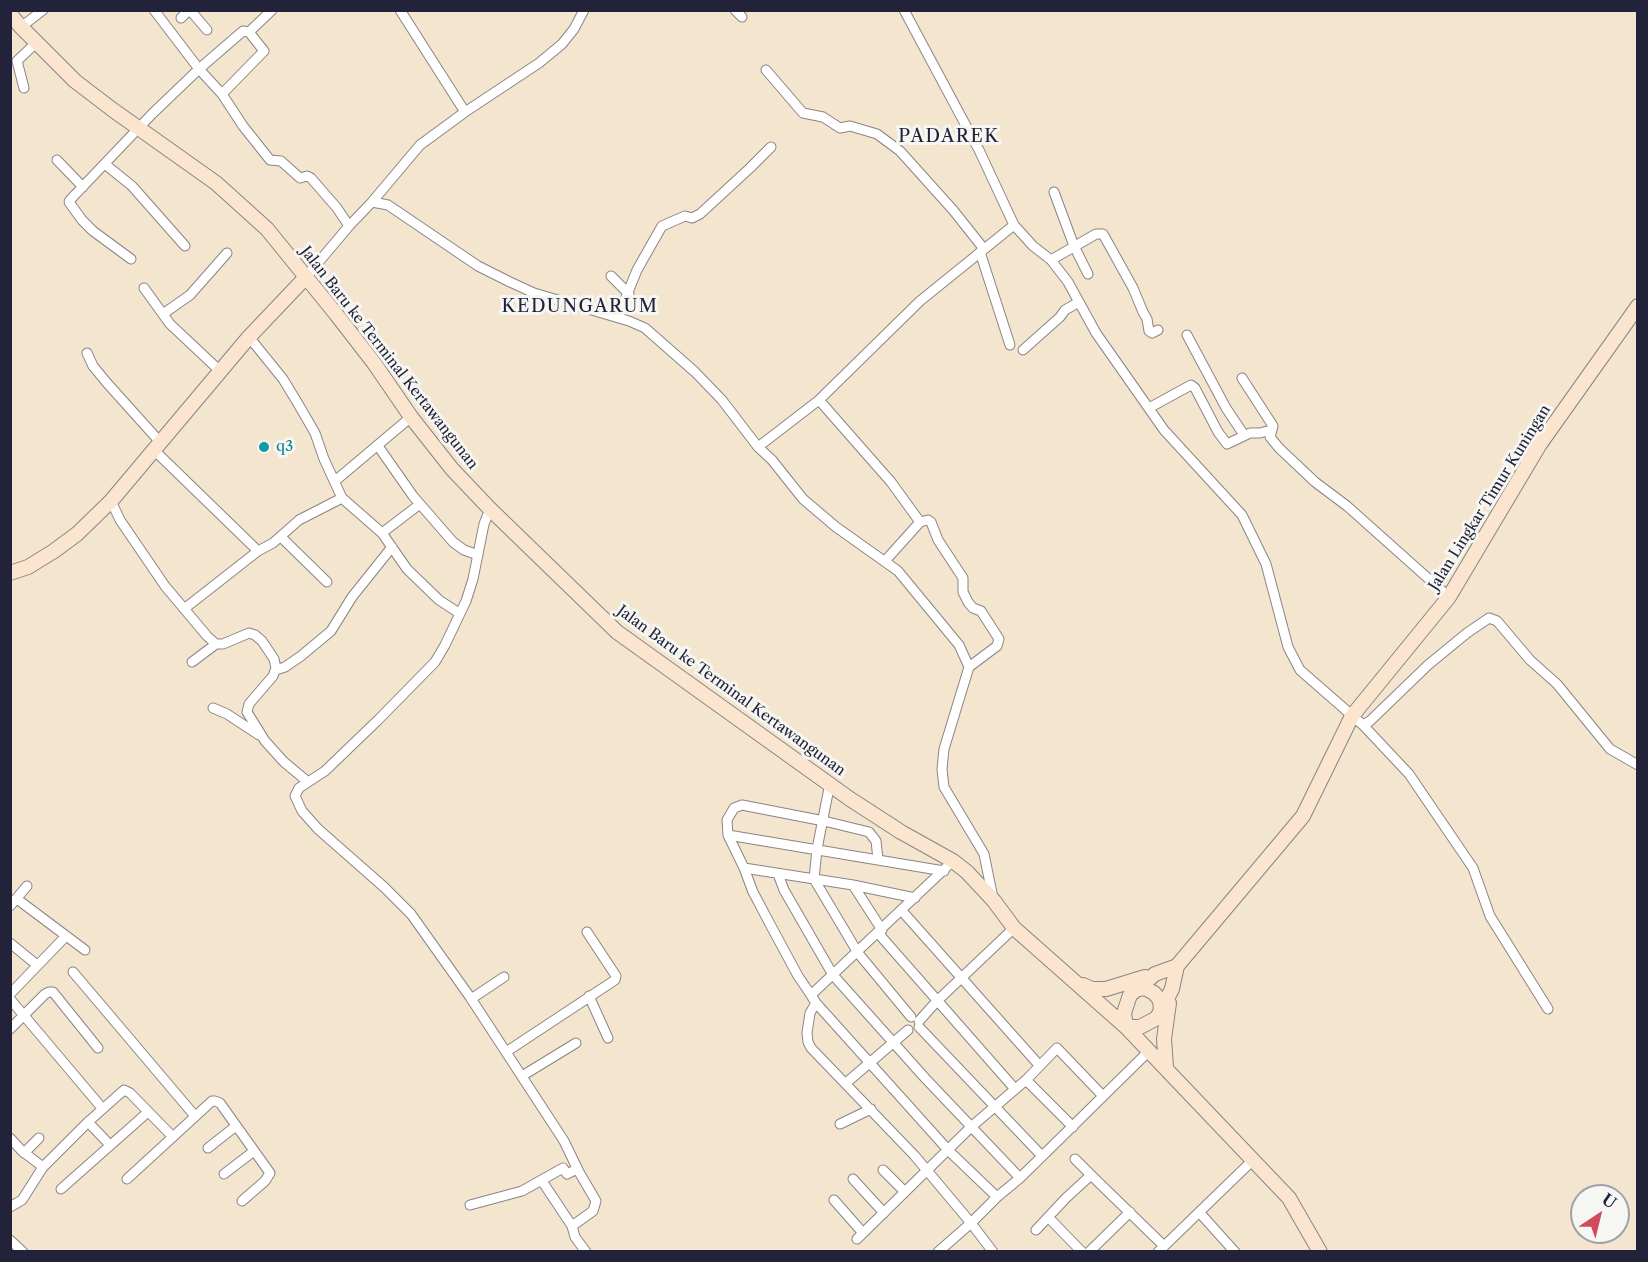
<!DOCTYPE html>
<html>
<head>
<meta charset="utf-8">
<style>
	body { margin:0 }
	#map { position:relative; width:1648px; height:1262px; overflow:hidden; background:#f4e5cf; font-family:"Libre Caslon Text",serif }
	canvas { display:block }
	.frame { position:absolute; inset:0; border:12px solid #22223b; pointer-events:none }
	.north { position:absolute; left:1570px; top:1184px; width:60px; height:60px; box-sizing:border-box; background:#f6f6f2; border:2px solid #a1a1a9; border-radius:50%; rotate:35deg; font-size:16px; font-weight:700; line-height:24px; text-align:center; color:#22223b }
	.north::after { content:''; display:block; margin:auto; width:21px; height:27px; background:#d1495b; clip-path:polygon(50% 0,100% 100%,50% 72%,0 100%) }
</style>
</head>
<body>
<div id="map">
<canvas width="1648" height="1262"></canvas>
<div class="frame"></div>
<div class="north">U</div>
</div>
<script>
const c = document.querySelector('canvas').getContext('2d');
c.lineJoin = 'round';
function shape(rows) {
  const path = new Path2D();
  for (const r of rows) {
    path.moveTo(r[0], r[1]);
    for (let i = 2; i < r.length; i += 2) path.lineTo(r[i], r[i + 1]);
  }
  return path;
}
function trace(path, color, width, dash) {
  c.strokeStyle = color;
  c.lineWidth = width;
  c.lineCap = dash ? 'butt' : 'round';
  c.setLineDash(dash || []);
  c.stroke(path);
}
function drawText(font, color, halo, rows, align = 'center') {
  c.font = font + ' "Libre Caslon Text",serif';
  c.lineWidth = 6;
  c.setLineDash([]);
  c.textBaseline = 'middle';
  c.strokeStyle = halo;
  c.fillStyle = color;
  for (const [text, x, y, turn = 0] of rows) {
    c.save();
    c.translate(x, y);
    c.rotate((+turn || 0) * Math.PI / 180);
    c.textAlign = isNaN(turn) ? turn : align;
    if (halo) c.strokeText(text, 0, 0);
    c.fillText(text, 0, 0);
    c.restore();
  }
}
const street = shape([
	[154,10,199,69,222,94,243,126,270,160,281,161,300,178,307,176,311,178,337,208,349,226],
	[190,10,207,30],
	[400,10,465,112],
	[735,10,742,17],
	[181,18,189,10],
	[21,27,43,10],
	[766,70,803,113,823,117,840,128,850,126,877,134,900,151,953,210,984,249],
	[24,88,17,61,37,42],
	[222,94,264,51,249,32],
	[57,160,83,187],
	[106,165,132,186,185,246],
	[1054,192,1074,246,1088,274],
	[372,202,420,145,465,112,539,63,562,44,574,29,584,10],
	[1014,225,1033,246,1051,260,1068,282,1096,333,1164,430,1242,515,1266,564,1288,647,1300,670,1363,725,1409,774,1473,868,1490,916,1548,1009],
	[980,252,1010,345],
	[131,259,93,231,82,220,69,202,70,200,152,114,199,69,243,31,249,32,272,10],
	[1051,260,1096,234,1103,234,1133,288,1143,312,1147,319,1149,331,1152,333,1158,330],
	[611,276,629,294],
	[306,277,349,226,372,202,388,205,478,266,510,282,534,293,629,321,645,328,695,372,722,400,758,447,819,400,920,301,1014,225,979,150,904,10],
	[144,288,170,324,220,371],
	[163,314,190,295,227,253],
	[618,317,637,270,662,226,685,216,692,218,700,214,750,168,771,147],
	[1187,335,1226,408,1244,435],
	[249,337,283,379,297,402,315,433,324,459,342,498],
	[1023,350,1060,317,1065,310,1079,302],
	[87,353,93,366,107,383,160,442],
	[1242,378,1273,426,1270,437,1279,448,1315,482,1347,506,1449,597],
	[819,400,891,482,920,522,885,561],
	[1149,408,1191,385,1195,388,1218,432,1227,444,1250,433,1260,433,1271,430],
	[378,446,413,496,453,542,464,550,478,555],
	[758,447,772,460,803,499,836,527,898,571,959,645,969,667,944,749,942,769,944,787,984,854,993,898],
	[154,450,258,551],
	[335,481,411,417],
	[111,501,120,520,165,586,207,636,216,644,223,644,249,633,255,635,262,641,274,659,276,668,273,676,249,704,247,712,265,741,284,762,308,782],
	[490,509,484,524,473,579,466,601,445,645,435,662,378,720,325,771,299,788,295,796,302,811,318,829,384,887,411,914,470,997,564,1141,579,1172,596,1201,593,1211,572,1226,575,1237,586,1252],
	[920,522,928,520,931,522,938,540,963,578,963,592,968,602,973,608,981,611,999,639,997,646,969,667],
	[382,533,420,504],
	[281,537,327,582],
	[184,609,258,551,273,543,299,520,342,498,382,533,407,569,439,600,459,613],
	[192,662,216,644],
	[276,670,285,667,301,656,331,631,352,597,392,547],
	[213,708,227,714,259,735],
	[1363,725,1370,721,1428,665,1467,633,1489,618,1497,621,1530,660,1557,684,1610,749,1638,765],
	[830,783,817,849,814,879,858,953,911,1017],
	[728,835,944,871],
	[953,861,811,995,816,1003,810,1013,807,1033,808,1042,811,1048,914,1155,971,1223,997,1197,1020,1178,1150,1050],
	[744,868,728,835,727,820,734,808,742,805,824,821,869,832,876,841,878,859],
	[778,874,784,890,833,975,925,1078,1020,1178],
	[853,885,882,930],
	[17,899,85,950],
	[10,906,27,886],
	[902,911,1039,1065],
	[878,933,1015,1089],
	[10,943,37,965],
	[73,972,195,1116],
	[10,994,66,936],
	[811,995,798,976,771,926,753,892,744,868,853,885,915,898],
	[589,996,608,1038],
	[10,999,102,1108],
	[471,999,504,977],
	[816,1003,949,1151,997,1197],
	[919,1021,937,1001,1014,928],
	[919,1027,1042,1156],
	[10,1029,45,994,49,992,53,992,98,1048],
	[506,1052,615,980,616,976,587,932],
	[522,1076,576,1043],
	[1026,1080,1073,1127],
	[846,1083,908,1030],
	[88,1122,110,1145],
	[840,1124,871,1109],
	[10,1138,22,1151,43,1167,22,1200,10,1207],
	[208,1148,236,1126],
	[24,1153,39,1138],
	[1075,1159,1091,1175],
	[43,1167,88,1122,124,1090,130,1093,173,1137],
	[883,1170,905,1192],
	[224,1174,254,1151],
	[127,1179,212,1101,215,1101,220,1103,270,1173,265,1181,242,1201],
	[853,1179,884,1213],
	[542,1181,572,1226],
	[61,1189,148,1112],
	[834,1200,863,1233],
	[470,1205,522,1191,563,1168,567,1174,577,1169],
	[1199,1212,1235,1252],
	[1048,1217,1082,1252],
	[1036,1230,1066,1198,1091,1175,1164,1246],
	[857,1239,971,1127,1026,1080,1057,1048,1103,1096],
	[10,1240,23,1252],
	[938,1252,971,1223,993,1252],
	[1089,1252,1130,1212],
	[1158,1252,1253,1160]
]);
const secondary = shape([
	[10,14,21,27,75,81,113,110,216,183,267,229,336,314,374,363,411,417,452,469,490,509,617,632,850,799,901,832,953,861,967,872,994,901,1014,928,1126,1027,1289,1198,1320,1252],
	[10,573,28,567,54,551,77,534,111,501,249,337,306,277],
	[1177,966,1155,974,1130,995,1124,1013,1126,1027,1140,1027,1157,1018,1172,989,1177,966,1303,816,1352,716,1449,597,1540,444,1638,306],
	[1083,985,1092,989,1106,989,1145,977],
	[1135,990,1145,988,1154,993,1160,1000,1161,1011],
	[1166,1067,1164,1039,1169,1003]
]);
trace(street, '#8b8485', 11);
trace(secondary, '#8b8485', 16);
trace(street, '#fff', 9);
trace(secondary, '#fbe5cf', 14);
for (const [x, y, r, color] of [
	[264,447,6,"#0f9aa8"]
]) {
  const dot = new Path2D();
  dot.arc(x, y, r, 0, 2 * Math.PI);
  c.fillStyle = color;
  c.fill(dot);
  trace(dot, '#f6f6f2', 2);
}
drawText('15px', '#22223b', '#f6f6f2', [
	["Jalan Baru ke Terminal Kertawangunan",389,358,52],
	["Jalan Lingkar Timur Kuningan",1490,498,-58],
	["Jalan Baru ke Terminal Kertawangunan",731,691,36]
]);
drawText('15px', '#0d838f', '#f6f6f2', [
	["q3",276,447]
], 'left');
c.letterSpacing = '1.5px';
drawText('18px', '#22223b', '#f6f6f2', [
	["PADAREK",949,137],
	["KEDUNGARUM",580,307]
]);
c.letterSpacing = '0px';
</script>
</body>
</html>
